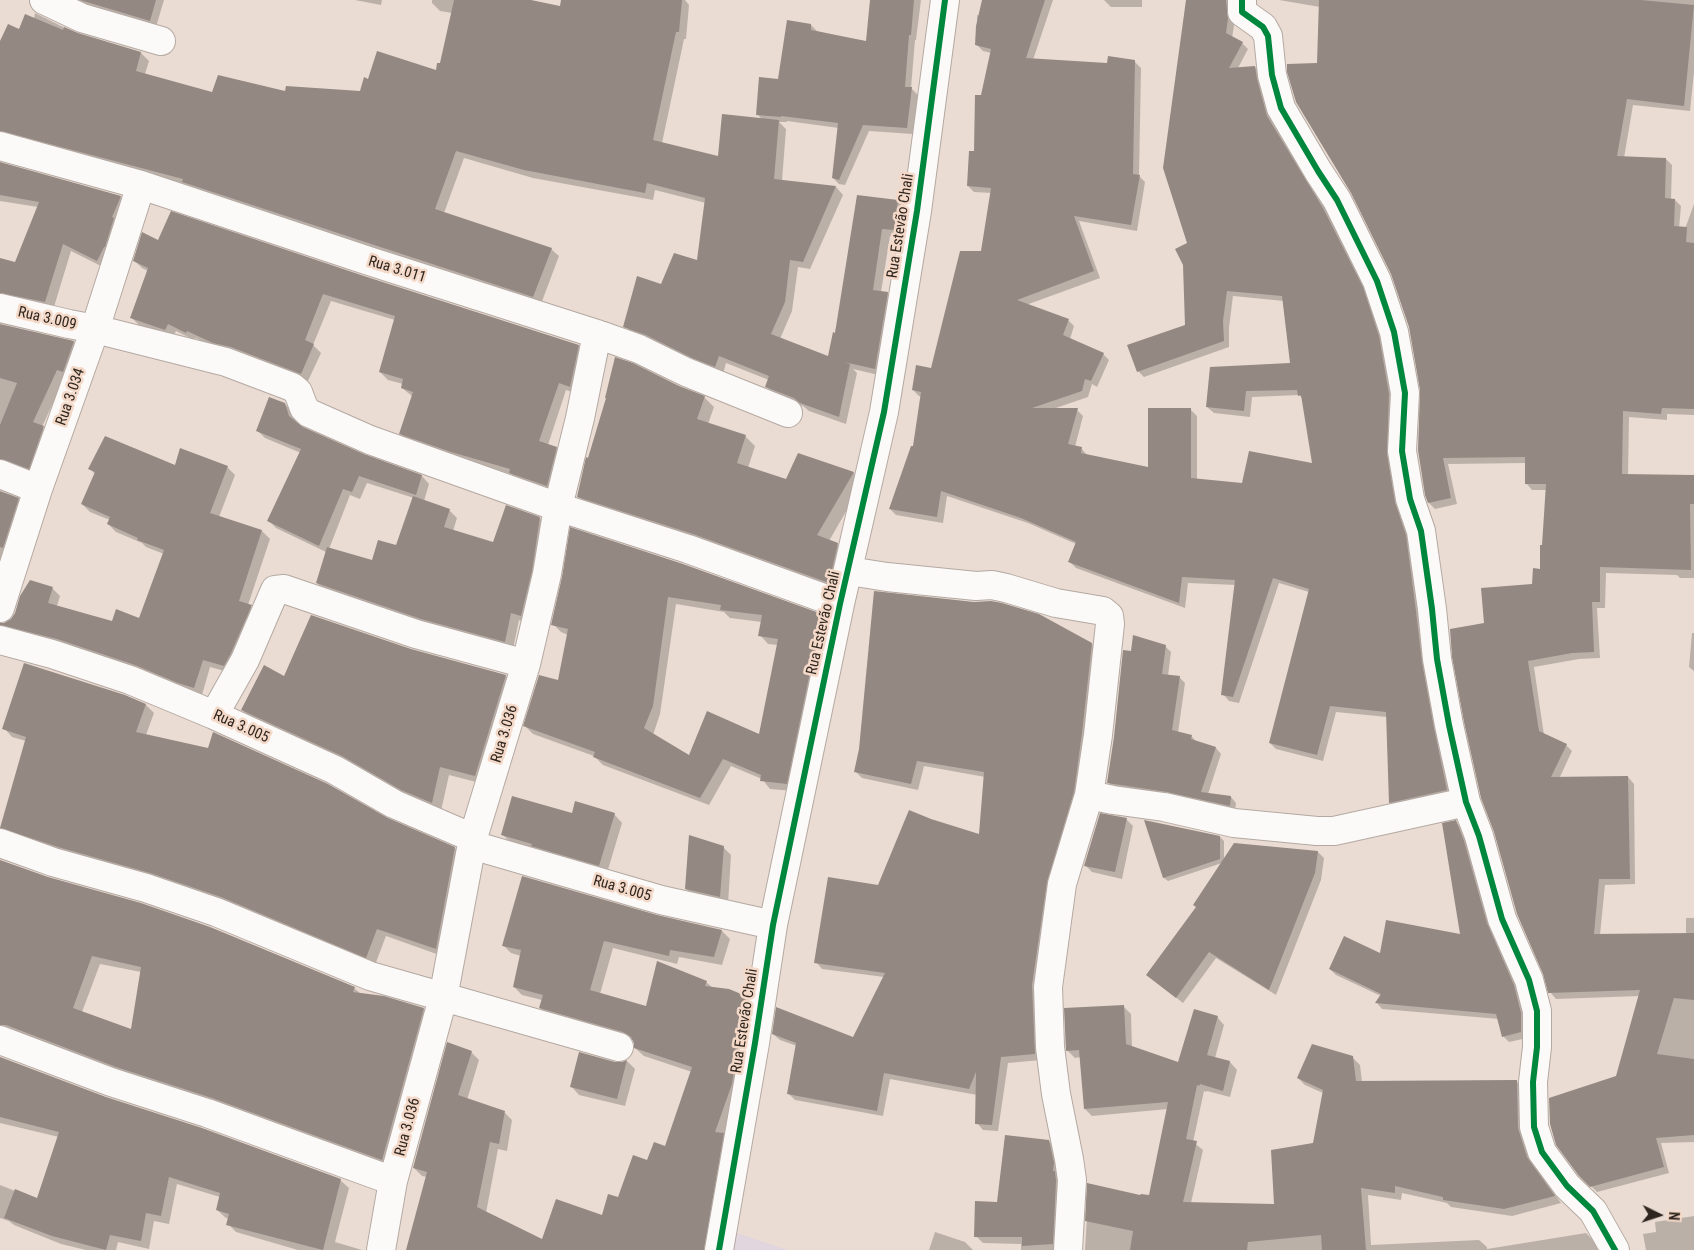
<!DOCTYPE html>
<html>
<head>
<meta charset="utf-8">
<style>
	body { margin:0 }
	#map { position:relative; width:1694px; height:1250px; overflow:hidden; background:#eadcd3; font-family:"Roboto Condensed",sans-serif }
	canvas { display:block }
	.north { position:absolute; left:1634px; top:1190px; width:50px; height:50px; -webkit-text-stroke:4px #f4d9c9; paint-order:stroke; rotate:94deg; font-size:14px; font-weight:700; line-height:20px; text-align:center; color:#2f261f }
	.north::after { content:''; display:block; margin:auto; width:18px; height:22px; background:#2f261f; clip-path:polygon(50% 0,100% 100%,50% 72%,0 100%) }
</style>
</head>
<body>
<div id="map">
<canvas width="1694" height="1250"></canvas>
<div class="north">N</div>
</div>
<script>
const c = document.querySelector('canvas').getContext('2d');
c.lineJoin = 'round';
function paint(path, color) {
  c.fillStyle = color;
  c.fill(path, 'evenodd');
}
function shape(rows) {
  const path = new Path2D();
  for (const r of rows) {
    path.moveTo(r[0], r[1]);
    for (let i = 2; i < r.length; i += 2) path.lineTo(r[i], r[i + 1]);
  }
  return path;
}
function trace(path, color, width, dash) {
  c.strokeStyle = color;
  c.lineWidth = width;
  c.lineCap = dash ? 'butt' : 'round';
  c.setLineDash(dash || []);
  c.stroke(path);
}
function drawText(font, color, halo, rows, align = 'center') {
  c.font = font + ' "Roboto Condensed",sans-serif';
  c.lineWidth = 5;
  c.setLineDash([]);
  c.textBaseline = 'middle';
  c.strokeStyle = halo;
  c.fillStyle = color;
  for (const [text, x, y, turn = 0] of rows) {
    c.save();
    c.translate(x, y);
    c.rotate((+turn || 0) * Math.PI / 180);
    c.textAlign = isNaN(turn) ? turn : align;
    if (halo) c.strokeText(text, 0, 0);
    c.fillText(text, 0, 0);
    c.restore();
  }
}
paint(shape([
	[731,1231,788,1250,727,1250]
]), '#e1d6dd');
paint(shape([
	[75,0,164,0,156,27,95,10],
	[355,0,382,0,381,5],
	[432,0,525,0,561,8,563,0,685,0,689,5,686,39,684,39,662,143,719,157,762,119,757,114,811,25,817,31,867,43,871,0,921,0,916,40,915,40,911,88,918,95,913,134,869,131,845,185,839,184,833,178,839,128,787,121,787,122,779,122,786,129,782,181,836,187,843,195,810,269,798,267,792,311,780,339,829,357,836,328,837,328,858,196,898,201,905,209,902,237,890,236,881,292,887,293,895,301,883,376,853,369,857,373,846,424,809,411,803,406,775,395,767,387,769,380,726,363,723,374,633,334,625,326,662,286,699,261,706,203,655,190,653,200,533,178,464,158,444,213,551,249,559,256,541,304,192,190,187,185,13,138,0,141,0,44,34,19,35,13,77,34,141,53,149,61,145,74,213,93,361,92,369,80,437,72,441,65,452,13,440,11,432,3],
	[992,0,1053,0,1033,60,1108,64,1134,61,1141,68,1139,176,1145,182,1137,231,1079,221,1100,278,1026,305,1068,320,1074,326,1070,339,1103,354,1109,360,1097,387,1092,384,1088,397,1053,409,1077,410,1083,416,1075,447,1081,448,1087,455,1150,468,1191,410,1197,416,1197,480,1243,485,1314,465,1303,399,1299,395,1252,397,1250,417,1214,413,1207,407,1292,364,1284,301,1233,296,1229,328,1229,347,1144,377,1138,371,1187,326,1188,243,1188,0,1234,0,1232,6,1234,26,1232,38,1242,43,1248,49,1238,68,1255,67,1261,74,1263,86,1273,123,1329,215,1368,294,1385,343,1411,542,1453,796,1396,809,1390,802,1387,717,1336,712,1323,761,1276,749,1270,743,1309,592,1279,583,1239,703,1229,701,1223,694,1236,585,1188,583,1185,608,1076,568,1070,562,1076,544,1028,523,947,496,943,523,896,515,890,509,914,448,922,397,919,396,913,390,932,369,982,253,992,193,974,192,968,186,975,152,982,97,991,53,983,51,977,45,977,15,986,17],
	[1104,0,1142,0,1142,7,1111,7],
	[1279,0,1694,0,1694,72,1690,111,1633,105,1624,158,1666,159,1672,165,1671,200,1675,200,1681,206,1677,251,1694,204,1694,415,1667,414,1667,420,1629,417,1628,475,1694,500,1694,578,1680,578,1677,575,1606,573,1605,608,1597,608,1600,658,1579,659,1534,667,1544,735,1566,745,1572,751,1559,779,1628,777,1634,784,1635,884,1605,885,1600,935,1686,934,1686,918,1694,918,1694,1142,1661,1143,1669,1173,1597,1192,1580,1175,1617,1077,1640,996,1556,999,1550,992,1485,624,1533,585,1541,570,1547,490,1532,490,1526,483,1526,463,1448,464,1457,504,1435,509,1429,503,1422,390,1410,327,1319,64,1320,7],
	[0,163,121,197,128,205,105,268,71,251,53,310,12,300,4,292,38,207,0,201],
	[159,241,364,277,578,346,586,353,578,394,566,390,548,445,556,448,564,456,554,493,518,480,511,474,459,459,408,441,400,433,412,396,402,388,403,384,388,380,380,372,395,320,331,301,313,345,321,353,308,381,240,354,222,350,195,338,194,340,176,331,173,337,139,325,132,318,148,271,142,268,135,261],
	[0,325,74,342,81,350,65,377,42,427,51,435,37,475,0,469],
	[679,387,704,397,714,407,708,424,745,436,755,446,748,468,787,481,799,454,854,473,863,482,829,541,837,544,847,554,838,592,588,506,578,496],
	[285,404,293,412,296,423,302,428,363,455,422,476,429,484,424,501,449,510,457,518,453,531,494,544,540,518,548,527,529,623,519,620,513,649,430,627,325,591,317,583,326,552,276,528,268,520,301,453,265,438,258,431],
	[367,483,414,498,397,547,373,562,329,549,350,495,360,499],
	[227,467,235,475,219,517,262,531,270,539,248,605,259,614,232,673,210,667,202,695,0,635,0,624,3,625,12,620,52,588,60,596,57,606,113,622,139,620,164,554,146,547,142,543,116,532,108,524,110,520,90,512,82,504,95,474,90,469],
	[0,492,18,499,26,507,0,584],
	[683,565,821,615,829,623,794,791,770,789,762,779,731,766,709,805,603,765,594,756,533,734,525,726,559,682,568,635,561,632,553,624],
	[676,604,724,612,730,618,762,622,760,635,768,644,778,645,760,735,690,756,653,735,660,714],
	[1692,633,1694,633,1694,671,1689,667],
	[1092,644,1098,650,1041,1060,1008,1063,998,1131,983,1130,977,1123,977,1095,890,1079,883,1116,795,1100,789,1094,797,1046,780,1040,773,1034,853,1038,884,977,822,969,816,962,879,886,930,820,980,836,985,777,924,766,918,790,862,778,855,771],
	[1165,646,1171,652,1168,676,1179,677,1185,683,1178,733,1191,736,1197,742,1216,748,1221,754,1208,794,1231,797,1236,803,1235,811,1114,788,1108,782,1132,652],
	[411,650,506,676,514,685,484,784,449,775,441,811,411,798,251,718,242,710,285,678],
	[146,705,154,713,146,735,387,819,455,848,463,857,445,957,386,936,375,965,10,836,2,827,26,741,12,737,4,728],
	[573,814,614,814,622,823,607,873,511,843,503,835],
	[1126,819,1133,826,1122,879,1092,872,1085,865],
	[1146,822,1220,837,1224,841,1224,861,1318,852,1324,858,1321,880,1276,995,1216,958,1183,1003,1147,975,1197,907,1222,863,1168,881,1164,878],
	[1456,822,1462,828,1520,992,1527,1020,1527,1038,1509,1042,1503,1036,1499,1019,1382,1009,1377,1003,1381,996,1336,975,1330,969,1381,955,1461,935],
	[723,847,731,855,728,905,695,897,686,889],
	[0,861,354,988,361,994,424,1009,432,1017,391,1168,0,1035],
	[100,964,141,972,132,1030,82,1012],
	[656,916,722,931,730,939,722,965,679,957,677,964,613,948,600,994,647,1007,706,982,713,988,746,997,754,1005,740,1093,725,1136,731,1142,713,1250,407,1250,427,1177,422,1176,414,1168,471,1052,479,1060,467,1100,504,1112,512,1120,507,1151,498,1149,486,1213,542,1241,603,1217,648,1162,666,1148,692,1072,644,1056,635,1048,635,1042,633,1040,548,1016,540,1008,542,1000,522,995,514,987,521,956,511,953,503,945],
	[1124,1007,1131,1014,1132,1048,1179,1063,1217,1017,1224,1025,1215,1058,1230,1062,1237,1070,1230,1097,1207,1091,1206,1092,1204,1091,1193,1142,1203,1150,1191,1203,1276,1206,1314,1144,1323,1093,1305,1085,1298,1078,1352,1057,1360,1065,1362,1082,1517,1082,1524,1089,1525,1136,1534,1165,1561,1203,1512,1216,1451,1207,1447,1203,1402,1193,1401,1200,1368,1195,1371,1245,1479,1240,1487,1247,1487,1249,1586,1233,1594,1241,1599,1250,1085,1250,1089,1185,1141,1196,1150,1197,1168,1109,1092,1116,1085,1109,1081,1057,1075,1058,1068,1051],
	[0,1058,106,1098,340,1180,349,1188,335,1242,362,1250,298,1250,236,1232,228,1224,229,1219,226,1218,217,1210,220,1197,177,1184,169,1224,154,1221,149,1249,118,1242,116,1250,86,1250,61,1244,14,1225,9,1221,0,1218,0,1185,38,1200,59,1137,0,1123],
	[627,1061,635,1069,625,1106,579,1095,571,1086,615,1063,623,1063],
	[1049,1141,1056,1149,1060,1171,1060,1250,1021,1250,1021,1244,983,1243,976,1236,998,1203],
	[1694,1216,1694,1250,1646,1250,1643,1234,1656,1232,1655,1222],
	[935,1232,965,1242,973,1250,929,1250]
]), '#0003');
paint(shape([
	[80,0,156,0,150,21],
	[454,0,531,0,560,6,561,0,682,0,679,32,676,32,653,140,718,156,722,114,779,120,774,179,836,186,803,262,790,260,785,302,771,334,828,356,833,332,835,333,857,195,898,200,894,230,882,229,873,290,888,292,875,369,844,362,850,364,839,417,800,403,794,398,765,387,769,376,719,356,715,367,692,358,646,335,623,327,637,276,661,284,674,253,697,260,705,198,647,183,645,193,524,170,456,151,435,209,552,248,533,297,182,182,183,179,0,131,0,41,8,24,19,29,25,14,63,30,64,27,78,33,141,52,136,71,212,92,218,75,285,91,286,86,360,91,364,77,368,79,377,51,436,70,437,63,440,63],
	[870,0,914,0,911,35,909,35,905,87,912,87,907,128,863,125,839,180,832,178,838,123,781,116,781,117,756,115,759,77,778,79,787,20,811,24,811,30,866,41],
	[982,0,1045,0,1026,58,1107,63,1108,56,1135,60,1133,174,1140,175,1131,225,1074,216,1094,271,1017,300,1069,319,1063,335,1104,353,1091,381,1085,379,1082,391,1032,408,1078,408,1068,444,1082,447,1081,453,1148,467,1148,408,1191,408,1191,478,1242,483,1249,451,1312,463,1301,395,1298,396,1297,390,1246,391,1244,411,1206,407,1210,367,1290,363,1282,296,1227,291,1223,321,1224,341,1137,372,1127,345,1185,325,1183,265,1175,249,1187,243,1163,168,1186,0,1226,0,1228,19,1226,33,1243,42,1229,68,1255,66,1257,79,1267,116,1323,208,1363,287,1379,336,1389,394,1387,454,1395,502,1406,535,1416,611,1422,662,1434,728,1447,790,1389,803,1386,712,1330,706,1317,755,1269,743,1309,589,1273,578,1233,697,1221,695,1235,580,1182,577,1179,603,1068,562,1076,542,1021,518,941,491,937,517,889,509,911,446,913,446,921,392,912,390,916,365,931,368,960,251,981,251,991,188,967,186,969,151,974,151,975,95,981,95,991,49,975,45,976,26],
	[1319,0,1641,0,1694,5,1684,106,1627,99,1617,156,1666,158,1665,198,1675,199,1674,226,1687,227,1686,242,1694,243,1694,409,1662,408,1661,414,1623,411,1622,474,1694,475,1694,504,1690,504,1691,570,1600,567,1600,602,1592,602,1594,652,1572,653,1528,661,1539,731,1567,744,1551,777,1628,776,1630,879,1599,879,1594,934,1694,933,1694,1000,1674,998,1657,1054,1694,1059,1694,1135,1656,1138,1664,1167,1590,1187,1579,1176,1556,1145,1550,1124,1549,1098,1616,1076,1640,990,1548,993,1543,974,1517,914,1494,832,1481,798,1464,722,1452,657,1450,629,1484,623,1481,588,1532,584,1533,568,1540,569,1540,545,1542,545,1546,484,1525,484,1525,457,1443,458,1451,498,1428,503,1425,495,1418,450,1420,390,1409,327,1391,274,1351,193,1296,102,1287,72,1287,64,1317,63],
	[0,162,121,196,112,217,114,218,105,247,104,247,97,261,63,244,45,302,0,293,0,258,15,262,39,202,0,195],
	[171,211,364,276,579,345,570,387,559,383,539,441,557,447,547,486,509,473,510,469,451,452,399,434,413,392,401,388,403,379,379,372,395,316,323,294,305,340,314,344,301,374,231,347,213,343,187,331,186,333,168,324,165,330,130,318,148,268,133,261,142,232,158,240],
	[0,324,74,341,63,372,57,370,33,422,44,426,29,469,0,459,0,425,17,383,0,378],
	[615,357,633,363,679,386,705,396,697,419,746,435,737,463,786,479,798,453,854,472,817,535,838,543,829,583,693,534,577,497,586,457,588,458,606,398,605,398],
	[269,397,285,403,289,416,303,427,364,454,422,475,416,495,359,476,352,492,343,489,319,546,267,521,301,449,256,431],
	[105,436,175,465,180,448,228,466,210,513,262,530,239,601,252,605,231,653,224,666,203,660,194,688,178,683,135,665,57,639,0,625,0,623,4,623,11,619,15,613,20,596,30,580,53,587,48,603,112,621,116,609,139,618,164,550,137,540,138,538,107,524,110,517,81,504,95,472,88,469],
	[0,491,19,498,3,548,0,547],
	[413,496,450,509,444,527,493,542,506,505,540,517,532,571,521,616,511,613,505,642,421,619,316,583,327,547,372,560,378,540,396,545],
	[570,527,683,564,822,614,787,784,760,781,761,775,723,759,700,798,593,757,595,752,523,726,539,675,558,680,568,629,551,625,562,577],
	[668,597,721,605,720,610,762,615,758,636,778,639,759,734,707,711,689,755,644,728,653,706],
	[874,591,974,602,991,601,1002,603,1039,614,1092,643,1082,733,1074,792,1047,882,1032,985,1035,1054,1001,1057,992,1125,975,1124,976,1072,969,1089,884,1073,877,1111,787,1094,796,1043,772,1034,776,1007,853,1037,885,973,814,963,828,877,878,885,909,810,931,819,979,834,984,772,917,761,911,784,854,772,859,749],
	[311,615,411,649,506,675,475,776,440,767,432,803,401,790,342,756,241,710,264,665,284,676],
	[1133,635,1166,645,1162,674,1180,676,1172,730,1192,735,1191,739,1216,747,1201,792,1231,796,1230,806,1167,792,1107,783,1114,737,1123,650,1131,651],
	[24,663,125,695,146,704,136,732,208,748,213,732,328,784,388,818,455,847,436,949,377,929,366,958,221,897,150,873,58,847,0,828,26,737,2,729],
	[512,796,572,813,575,801,615,813,599,866,531,846,532,844,501,835],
	[1100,813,1127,818,1115,872,1084,866],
	[1144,820,1220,836,1220,859,1163,878],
	[1456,820,1464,841,1487,923,1514,985,1521,1013,1521,1032,1502,1037,1496,1014,1375,1003,1381,994,1329,969,1344,936,1380,953,1386,920,1460,934,1442,823],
	[689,835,724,846,720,897,685,889],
	[1234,843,1318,851,1315,873,1269,990,1209,952,1176,998,1146,975,1196,907,1193,905],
	[0,860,48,877,141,903,210,927,355,987,353,992,384,996,424,1008,382,1160,212,1098,116,1067,6,1025,0,1025],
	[92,956,141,967,131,1029,73,1008],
	[522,876,657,915,722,930,714,957,670,950,669,956,604,941,590,990,646,1006,657,961,707,981,705,986,729,989,746,996,732,1084,715,1132,724,1133,704,1250,406,1250,427,1172,413,1168,447,1042,472,1051,458,1095,505,1111,499,1144,490,1142,477,1207,542,1239,556,1199,602,1215,608,1194,618,1197,633,1155,647,1160,654,1142,665,1146,692,1067,634,1048,634,1043,631,1037,623,1032,539,1008,543,995,513,987,521,950,502,946],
	[1124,1005,1126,1044,1178,1062,1194,1009,1218,1016,1207,1055,1230,1061,1223,1091,1200,1084,1199,1086,1197,1085,1186,1139,1197,1141,1183,1202,1274,1204,1271,1150,1313,1143,1323,1090,1297,1078,1312,1044,1353,1056,1356,1081,1517,1080,1518,1128,1527,1157,1555,1196,1504,1209,1443,1200,1443,1197,1395,1186,1395,1193,1361,1188,1366,1250,1322,1250,1321,1235,1248,1242,1247,1250,1130,1250,1133,1231,1085,1221,1087,1183,1140,1195,1141,1194,1149,1195,1168,1102,1084,1109,1079,1050,1066,1051,1064,1008],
	[579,1052,615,1062,622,1062,627,1060,617,1099,570,1087],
	[0,1057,106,1097,202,1128,341,1179,323,1250,226,1225,229,1214,216,1210,220,1193,169,1177,161,1216,146,1213,141,1241,110,1235,106,1250,52,1236,4,1218,15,1189,37,1198,59,1132,0,1117],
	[1005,1135,1049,1140,1054,1163,1053,1171,1055,1171,1056,1181,1053,1244,1022,1246,1022,1237,974,1237,975,1201,997,1202]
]), '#938882');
const minor = shape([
	[44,0,82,18,161,41],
	[1242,0,1242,12,1263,27,1268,36,1272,75,1281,108,1318,171,1337,200,1377,281,1394,332,1405,393,1402,451,1410,499,1421,531,1432,609,1437,659,1449,725,1466,802,1479,836,1502,919,1529,980,1537,1011,1537,1047,1533,1082,1534,1127,1542,1152,1567,1186,1593,1211,1615,1250],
	[0,146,141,185,369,261,597,334,639,349,686,372,788,413],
	[0,308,69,324,95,329,226,362,292,387,298,392,304,408,309,413,370,440,558,507,688,549,840,604],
	[0,474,38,489],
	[849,571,887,577,976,586,992,585,1006,588,1056,603,1103,611,1109,616,1110,624,1098,735,1089,795,1062,884,1048,987,1050,1047,1056,1094,1069,1159,1072,1180,1068,1250],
	[0,608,38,489,95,329,141,185],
	[0,640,52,654,130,680,214,715,335,770,394,804,473,838],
	[214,715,245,660,275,590,284,589,416,634,526,664],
	[1089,795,1113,800,1164,807,1234,823,1317,831,1334,831,1466,802],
	[0,843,53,862,146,888,216,912,370,976,619,1047],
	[472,845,661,900,773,925],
	[0,1040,111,1082,207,1113,393,1181],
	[381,1250,393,1181,443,998,473,838,526,664,547,574,558,507,580,418,597,334],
	[719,1250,755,1043,773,925,840,604,884,412,917,211,945,0]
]);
trace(minor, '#b4a9a2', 30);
trace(minor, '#fcfaf8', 28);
trace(shape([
	[1242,0,1242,12,1263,27,1268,36,1272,75,1281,108,1318,171,1337,200,1377,281,1394,332,1405,393,1402,451,1410,499,1421,531,1432,609,1437,659,1449,725,1466,802,1479,836,1502,919,1529,980,1537,1011,1537,1047,1533,1082,1534,1127,1542,1152,1567,1186,1593,1211,1615,1250],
	[719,1250,755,1043,773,925,840,604,884,412,917,211,945,0]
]), '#00873e', 6);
drawText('15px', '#2f261f', '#f4d9c9', [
	["Rua Estevão Chali",901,226,-81],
	["Rua 3.011",397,270,17],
	["Rua 3.009",47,319,13],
	["Rua 3.034",71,397,-71],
	["Rua Estevão Chali",824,623,-77],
	["Rua 3.005",241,727,24],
	["Rua 3.036",505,734,-73],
	["Rua 3.005",622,889,16],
	["Rua Estevão Chali",745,1021,-81],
	["Rua 3.036",408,1127,-75]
]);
</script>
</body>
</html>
